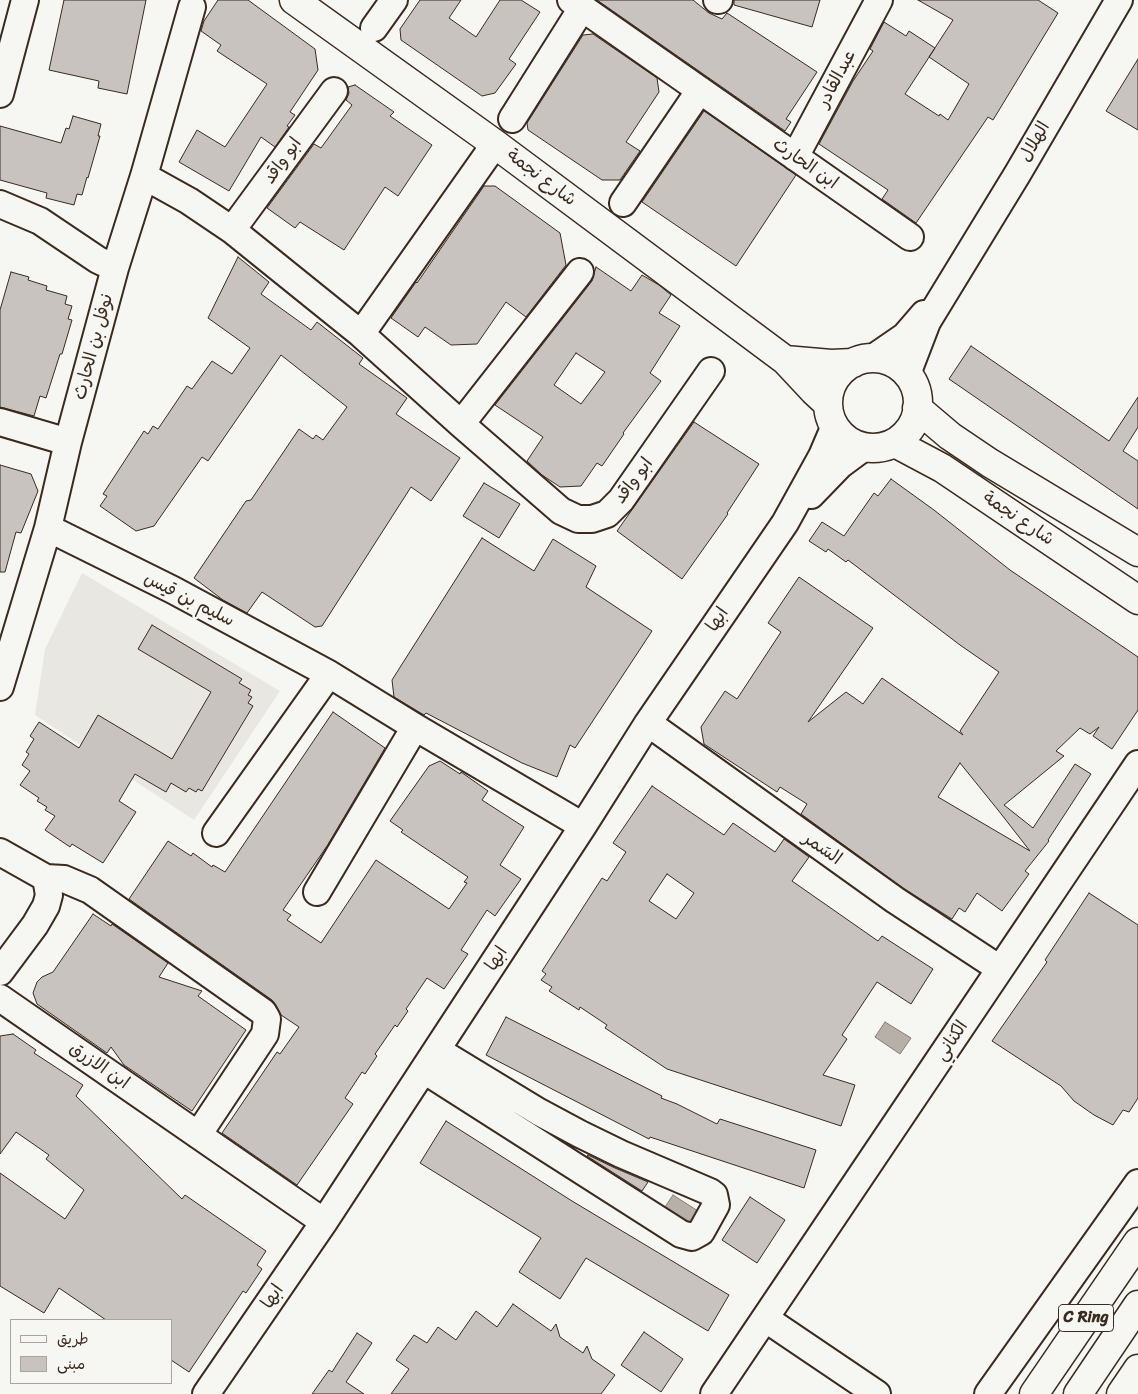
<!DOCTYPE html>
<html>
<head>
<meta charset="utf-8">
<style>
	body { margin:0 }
	#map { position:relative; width:1138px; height:1394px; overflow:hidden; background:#f6f6f2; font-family:Sriracha,"Playpen Sans Arabic",sans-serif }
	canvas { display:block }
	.legend { position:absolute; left:10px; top:1319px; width:162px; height:65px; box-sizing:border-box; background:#f6f6f2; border:1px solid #aba49d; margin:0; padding:6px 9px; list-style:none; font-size:15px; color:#3b2a1e }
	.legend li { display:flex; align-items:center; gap:10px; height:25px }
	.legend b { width:25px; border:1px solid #aba49d }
</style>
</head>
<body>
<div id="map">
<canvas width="1138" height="1394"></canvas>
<ul class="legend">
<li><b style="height:6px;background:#f6f6f2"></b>طريق</li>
<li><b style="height:14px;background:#c8c3be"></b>مبنى</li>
</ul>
</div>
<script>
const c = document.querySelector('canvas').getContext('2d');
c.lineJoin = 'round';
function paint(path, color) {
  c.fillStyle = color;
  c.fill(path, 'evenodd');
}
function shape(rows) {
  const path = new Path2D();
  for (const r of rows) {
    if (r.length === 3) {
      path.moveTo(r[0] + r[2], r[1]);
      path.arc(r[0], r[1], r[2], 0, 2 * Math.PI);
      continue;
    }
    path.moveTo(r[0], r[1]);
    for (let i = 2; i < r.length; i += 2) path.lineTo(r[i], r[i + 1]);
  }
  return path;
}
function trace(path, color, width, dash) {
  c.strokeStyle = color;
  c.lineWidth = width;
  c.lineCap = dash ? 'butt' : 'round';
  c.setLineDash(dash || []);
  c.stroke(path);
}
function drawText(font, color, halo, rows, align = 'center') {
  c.font = font + ' Sriracha,"Playpen Sans Arabic",sans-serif';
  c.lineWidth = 5;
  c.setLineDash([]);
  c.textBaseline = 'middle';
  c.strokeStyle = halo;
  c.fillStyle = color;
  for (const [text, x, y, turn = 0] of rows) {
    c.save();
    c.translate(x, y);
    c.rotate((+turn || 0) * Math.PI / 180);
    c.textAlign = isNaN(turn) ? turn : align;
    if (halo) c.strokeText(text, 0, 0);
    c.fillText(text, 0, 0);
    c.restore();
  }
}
paint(shape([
	[82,573,280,691,194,820,35,715,45,649]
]), '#e8e7e2');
const water = shape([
	[885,1022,911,1038,900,1054,875,1037,885,1022],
	[673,1195,698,1211,688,1226,663,1210,673,1195]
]);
paint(water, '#b6b0a9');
trace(water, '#857a71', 1);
const building = shape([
	[64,0,146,0,127,94,98,88,99,81,49,70,64,0],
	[218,0,248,0,315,49,318,70,290,112,295,115,287,126,289,127,275,147,261,137,229,191,179,162,197,130,225,147,267,84,217,51,221,45,201,31,204,21,218,0],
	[420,0,461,0,449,18,476,37,500,0,521,0,540,12,509,59,516,64,495,93,482,96,401,40,400,29,420,0],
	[597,0,693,0,709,13,722,19,727,13,817,72,786,119,791,122,785,131,597,0],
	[734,0,820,0,812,27,734,5,734,0],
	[918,0,1038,0,1058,13,993,120,988,117,916,223,882,199,888,190,819,144,853,81,873,51,870,49,884,22,906,36,909,31,935,48,905,94,939,116,940,114,948,120,969,84,929,57,953,20,918,0],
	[593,34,657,78,659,92,626,142,640,151,620,180,602,180,528,130,527,123,583,35,593,34],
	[1138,59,1138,130,1106,111,1138,59],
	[355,85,394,112,390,116,432,145,398,196,385,187,344,250,300,222,295,228,267,208,314,144,321,148,352,105,346,100,349,93,348,87,355,85],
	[704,111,796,175,736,266,642,202,704,111],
	[73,116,101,124,98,136,100,136,88,178,87,177,82,195,77,194,74,205,46,198,47,193,0,180,0,126,61,143,66,128,69,129,73,116],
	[484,186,495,186,560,233,566,265,526,317,506,302,477,344,451,345,425,327,418,337,391,318,416,282,417,283,484,186],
	[238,257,269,282,261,294,311,330,317,322,363,358,359,364,407,398,396,414,460,458,431,501,411,487,322,626,315,627,262,592,247,613,223,600,194,578,246,501,251,500,299,429,313,439,316,435,323,440,347,407,281,355,208,461,202,457,154,526,136,531,100,506,107,496,103,494,144,431,148,434,153,426,158,429,187,386,192,389,212,361,232,374,250,348,208,318,238,257],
	[596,267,631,291,642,275,659,285,671,295,659,313,680,326,650,373,661,381,623,433,624,434,602,466,597,463,581,486,560,487,542,475,527,461,543,437,495,405,592,281,596,267],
	[576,353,605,372,581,404,554,385,576,353],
	[11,272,29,277,28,280,47,286,46,290,67,296,65,304,72,306,68,319,72,320,62,354,60,354,46,398,40,396,34,416,0,407,0,310,11,272],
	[971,346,1109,441,1138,397,1138,427,1123,451,1138,461,1138,509,949,379,971,346],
	[694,422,759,464,727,513,728,514,682,579,617,531,694,422],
	[0,465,31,474,38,491,21,533,16,532,5,572,0,572,0,465],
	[891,479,934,510,1010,570,1138,657,1138,710,1112,749,1093,736,1099,727,1090,734,1080,728,1056,751,1064,756,1004,805,1033,828,1075,764,1091,774,1048,840,1049,841,1025,871,1029,874,1002,911,977,893,965,912,959,908,952,919,903,888,801,814,807,804,780,787,777,792,704,744,701,727,725,691,737,699,781,632,768,623,799,577,873,628,808,722,846,692,863,704,882,678,963,735,960,731,999,672,960,645,848,560,846,562,828,549,826,552,809,541,822,522,844,536,874,493,878,496,891,479],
	[960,763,998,810,1030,851,938,797,960,763],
	[484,483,520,504,499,538,463,516,484,483],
	[482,538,534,571,553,539,596,566,586,587,652,631,575,748,570,745,557,777,522,763,426,713,424,715,394,697,392,680,482,538],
	[152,625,242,679,239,683,251,690,248,695,252,697,248,703,253,706,202,791,198,789,196,792,189,788,186,792,171,783,166,792,135,774,119,801,136,812,103,863,72,844,70,847,45,830,55,816,45,810,47,807,37,801,39,798,20,785,30,771,22,765,29,754,26,752,34,739,30,736,39,722,79,748,98,715,172,759,211,692,138,649,152,625],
	[333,712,385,748,327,846,283,910,291,915,287,920,321,943,376,860,449,909,467,883,464,882,468,877,401,832,403,830,390,821,429,766,440,761,460,774,461,772,488,791,482,800,524,827,500,865,521,879,495,916,487,910,461,950,468,954,444,989,427,978,406,1009,408,1011,397,1027,395,1025,375,1054,377,1056,365,1074,362,1072,345,1098,353,1104,297,1185,222,1133,277,1052,280,1054,299,1027,281,1015,276,1005,272,1000,129,899,168,841,191,856,193,853,212,867,213,865,225,872,333,712],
	[652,786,724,835,733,823,775,852,784,839,809,857,792,881,878,941,882,936,933,969,911,1004,877,982,842,1035,847,1039,823,1075,855,1085,841,1126,667,1069,605,1028,607,1025,580,1007,579,1010,549,991,552,987,541,980,546,974,542,971,602,878,607,881,626,852,613,843,652,786],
	[667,874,694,893,676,919,649,901,667,874],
	[1089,893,1138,925,1138,1098,1129,1112,1123,1110,1113,1125,1094,1115,1074,1101,1061,1086,992,1041,1047,962,1045,960,1089,893],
	[93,914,111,926,112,924,168,963,159,977,202,991,198,996,246,1030,192,1111,124,1065,111,1047,107,1053,37,1004,33,993,37,982,42,977,53,972,93,914],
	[506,1017,662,1096,661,1098,677,1104,717,1124,720,1119,816,1150,804,1188,650,1137,649,1139,486,1055,506,1017],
	[13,1034,36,1050,34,1053,83,1085,76,1096,182,1199,185,1195,266,1251,257,1265,262,1269,246,1293,243,1291,189,1372,171,1360,171,1320,106,1320,59,1288,44,1313,0,1286,0,1173,65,1219,84,1190,46,1159,49,1155,16,1132,0,1154,0,1036,13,1034],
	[446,1121,572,1201,729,1295,708,1331,586,1258,560,1299,519,1272,541,1238,420,1163,446,1121],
	[588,1155,615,1168,648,1182,642,1191,587,1156,588,1155],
	[750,1197,785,1220,757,1263,722,1240,750,1197],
	[513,1304,551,1331,556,1324,560,1337,583,1353,587,1346,592,1359,615,1375,601,1394,391,1394,409,1369,396,1360,414,1335,427,1343,438,1327,456,1340,476,1311,497,1327,513,1304],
	[644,1332,683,1359,661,1392,621,1365,644,1332],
	[357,1333,372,1343,346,1382,364,1394,312,1394,329,1370,332,1372,357,1333]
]);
paint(building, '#c8c3be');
trace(building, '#3b2a1e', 1);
const minor = shape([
	[571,0,910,237],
	[717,0,719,0],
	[374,28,394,0],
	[0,94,25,0],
	[512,119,582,8],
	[795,157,879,0],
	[144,176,189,201,232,230,361,334,461,424,561,511,578,519,592,519,607,514,621,500,711,371],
	[623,203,700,90],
	[0,204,40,221,98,260,115,268],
	[232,230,334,91],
	[361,334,495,144],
	[873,358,905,336,924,314],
	[907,374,927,322,1018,173,1119,0],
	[0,422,68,442],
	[461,424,580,272],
	[811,495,840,465,863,448],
	[48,528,173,590,329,674,415,727,583,826],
	[0,687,48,528,68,442,115,268,144,176,192,7],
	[648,723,895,900,1000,969],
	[216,833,329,674],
	[0,852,46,878,49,895,46,906,35,925,0,972],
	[46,878,64,879,90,890,263,1012,267,1019,265,1034,198,1135],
	[317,892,415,727],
	[0,998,324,1222],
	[424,1070,681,1234,692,1237,701,1232,716,1205,714,1195,710,1192,621,1154,580,1134,539,1112,437,1050],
	[766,1319,877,1394],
	[206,1394,324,1222,583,826,648,723,785,523,822,456,834,428],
	[714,1394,1138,764],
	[988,1394,1138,1183]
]);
const major = shape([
	[294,0,495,144,785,360,814,391,827,403],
	[873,403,45],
	[785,360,831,364,853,363],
	[917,408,950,436,990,463,1138,552],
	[895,443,942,468,1138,600]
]);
const highway = shape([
	[1034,1394,1138,1242],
	[1078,1394,1138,1305],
	[1121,1394,1138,1369]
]);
trace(minor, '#3b2a1e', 30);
trace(major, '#3b2a1e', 31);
trace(highway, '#3b2a1e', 31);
trace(minor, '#f6f6f2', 26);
trace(major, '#f6f6f2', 28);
trace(highway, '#f6f6f2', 28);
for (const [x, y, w] of [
	[1086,1318,55]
]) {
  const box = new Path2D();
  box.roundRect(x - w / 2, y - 13.5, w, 27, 4);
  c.fillStyle = '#f6f6f2';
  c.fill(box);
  trace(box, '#3b2a1e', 1);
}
drawText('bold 16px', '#3b2a1e', null, [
	["C Ring",1086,1318]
]);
drawText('18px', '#3b2a1e', '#f6f6f2', [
	["عبدالقادر",837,79,-62],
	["الهلال",1035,142,-60],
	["ابو واقد",283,161,-54],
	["ابن الحارث",805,164,35],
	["شارع نجمة",541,178,37],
	["نوفل بن الحارث",94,347,-75],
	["ابو واقد",634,481,-53],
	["شارع نجمة",1018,519,34],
	["سليم بن قيس",189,600,27],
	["ابها",718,620,-56],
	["السَمر",822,849,35],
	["ابها",497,959,-57],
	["الكناني",952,1041,-56],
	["ابن الازرق",99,1066,35],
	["ابها",273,1297,-56]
]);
</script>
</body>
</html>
